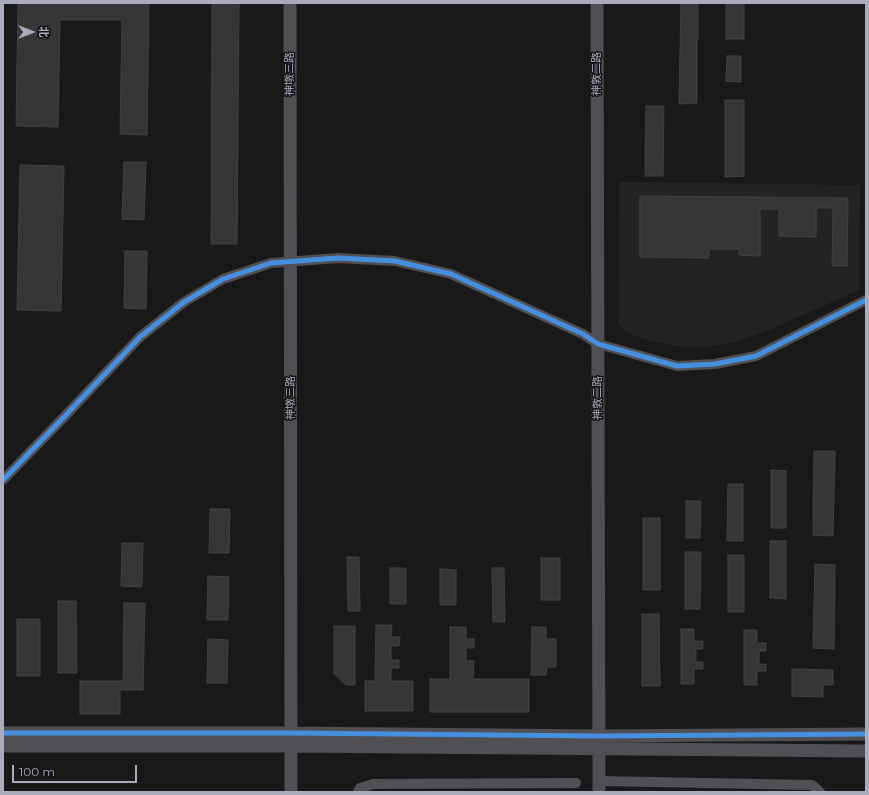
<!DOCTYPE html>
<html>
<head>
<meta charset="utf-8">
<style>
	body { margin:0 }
	#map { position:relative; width:869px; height:795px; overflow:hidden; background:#191919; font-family:Montserrat,"Noto Sans SC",sans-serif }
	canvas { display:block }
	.frame { position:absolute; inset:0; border:4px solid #aaacbb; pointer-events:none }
	.north { position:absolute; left:12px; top:12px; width:40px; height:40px; -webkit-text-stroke:3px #131316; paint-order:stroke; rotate:90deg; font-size:11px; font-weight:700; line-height:16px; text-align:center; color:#aaacbb }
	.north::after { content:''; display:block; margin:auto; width:14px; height:18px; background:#aaacbb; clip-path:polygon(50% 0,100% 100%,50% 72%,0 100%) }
	.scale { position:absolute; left:12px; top:765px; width:125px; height:18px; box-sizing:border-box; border:2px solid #aaacbb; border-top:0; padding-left:5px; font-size:12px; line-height:14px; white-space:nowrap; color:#aaacbb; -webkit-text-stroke:3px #131316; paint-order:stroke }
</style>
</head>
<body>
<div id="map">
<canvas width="869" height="795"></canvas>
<div class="frame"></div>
<div class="north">北</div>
<div class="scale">100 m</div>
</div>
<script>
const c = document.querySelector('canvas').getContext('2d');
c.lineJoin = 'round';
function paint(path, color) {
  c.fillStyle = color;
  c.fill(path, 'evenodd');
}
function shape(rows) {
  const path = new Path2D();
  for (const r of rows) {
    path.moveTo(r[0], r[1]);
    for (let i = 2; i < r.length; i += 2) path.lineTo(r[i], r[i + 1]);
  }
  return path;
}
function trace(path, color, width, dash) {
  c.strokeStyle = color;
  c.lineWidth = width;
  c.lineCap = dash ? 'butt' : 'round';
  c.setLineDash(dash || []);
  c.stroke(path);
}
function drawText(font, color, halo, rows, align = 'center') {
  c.font = font + ' Montserrat,"Noto Sans SC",sans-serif';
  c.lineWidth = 3;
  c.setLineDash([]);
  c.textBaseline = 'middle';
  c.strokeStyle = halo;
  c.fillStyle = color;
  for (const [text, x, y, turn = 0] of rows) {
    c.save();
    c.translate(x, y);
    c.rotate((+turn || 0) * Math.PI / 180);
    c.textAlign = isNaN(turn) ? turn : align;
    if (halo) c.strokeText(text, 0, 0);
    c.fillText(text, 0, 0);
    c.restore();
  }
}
paint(shape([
	[619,182,860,185,859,290,772,329,732,343,702,347,676,346,648,340,627,333,618,324]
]), '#232326');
const building = shape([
	[18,3,149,3,147,135,120,134,122,20,60,20,58,127,16,126,18,3],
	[212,3,239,3,237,244,211,244,212,3],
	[681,3,698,3,698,39,697,39,697,103,679,104,681,3],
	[726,3,744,3,744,39,726,39,726,3],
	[727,56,741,56,741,82,726,81,727,56],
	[725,100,744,100,744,176,725,177,725,100],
	[646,106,664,106,663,176,645,176,646,106],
	[124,162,146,162,144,220,122,219,124,162],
	[20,165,64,166,61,311,17,310,20,165],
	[640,196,848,198,847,266,832,266,833,208,816,208,816,237,779,236,779,209,760,209,760,256,739,255,739,249,709,249,709,258,640,257,640,196],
	[125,251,147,251,146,309,124,308,125,251],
	[814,451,835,451,833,536,813,535,814,451],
	[771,470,786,471,786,528,771,528,771,470],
	[728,484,743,484,743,541,727,541,728,484],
	[686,501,701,501,700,538,686,538,686,501],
	[210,509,230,509,229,553,209,553,210,509],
	[643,518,660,518,660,590,643,590,643,518],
	[770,541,786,541,786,599,770,598,770,541],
	[122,543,143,543,142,587,121,586,122,543],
	[685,552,701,552,700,609,685,609,685,552],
	[728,555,744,555,744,612,728,612,728,555],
	[347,557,359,557,360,611,348,611,347,557],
	[541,558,560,558,560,600,541,600,541,558],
	[815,564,835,565,834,649,813,648,815,564],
	[390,568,406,568,406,604,390,604,390,568],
	[492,568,504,568,505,622,493,622,492,568],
	[440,569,456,570,456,605,440,605,440,569],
	[208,576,229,577,228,620,207,620,208,576],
	[58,601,76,601,77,673,58,673,58,601],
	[124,603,145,603,143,690,120,690,120,714,80,714,80,681,123,681,124,603],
	[642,614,659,614,660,686,642,686,642,614],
	[17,619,40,619,40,676,17,676,17,619],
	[376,625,392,625,391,637,400,637,399,646,391,646,391,660,399,660,399,668,391,668,391,681,413,681,413,711,365,711,365,681,375,681,376,625],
	[334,626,355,626,355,685,346,685,334,674,334,626],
	[450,627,466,627,466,639,474,639,474,648,466,648,466,661,474,661,473,679,529,679,529,712,430,712,430,679,450,679,450,627],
	[532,627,546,627,546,639,556,639,556,667,547,667,546,675,531,675,532,627],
	[681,629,694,629,694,641,703,641,703,649,696,649,696,662,703,662,703,669,694,669,694,684,681,684,681,629],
	[744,630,757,630,757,643,766,643,766,651,759,651,759,664,766,664,766,671,757,671,757,685,744,685,744,630],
	[208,639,228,640,227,683,207,683,208,639],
	[792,669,833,670,833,685,823,685,823,697,792,696,792,669]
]);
paint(building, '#363637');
trace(building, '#424245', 1);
trace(shape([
	[3,480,64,417,140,337,184,302,223,279,271,263,338,258,395,261,451,274,583,334,598,344,677,366,715,364,756,356,866,300],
	[599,781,812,785,820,792],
	[358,792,360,788,373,784,576,783]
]), '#4f4f54', 10);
trace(shape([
	[290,3,291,792],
	[597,3,599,792],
	[3,733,291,733,600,736,866,734],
	[3,746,291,746,866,751]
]), '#4f4f54', 13);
trace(shape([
	[3,480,64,417,140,337,184,302,223,279,271,263,338,258,395,261,451,274,583,334,598,344,677,366,715,364,756,356,866,300],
	[3,733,291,733,600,736,866,734]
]), '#468fdf', 5);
drawText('11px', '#aaacbb', '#131316', [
	["神墩三路",290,74,-90],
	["神敦二路",597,74,-90],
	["神墩三路",291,398,-90],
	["神敦二路",598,398,-90]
]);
</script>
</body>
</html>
